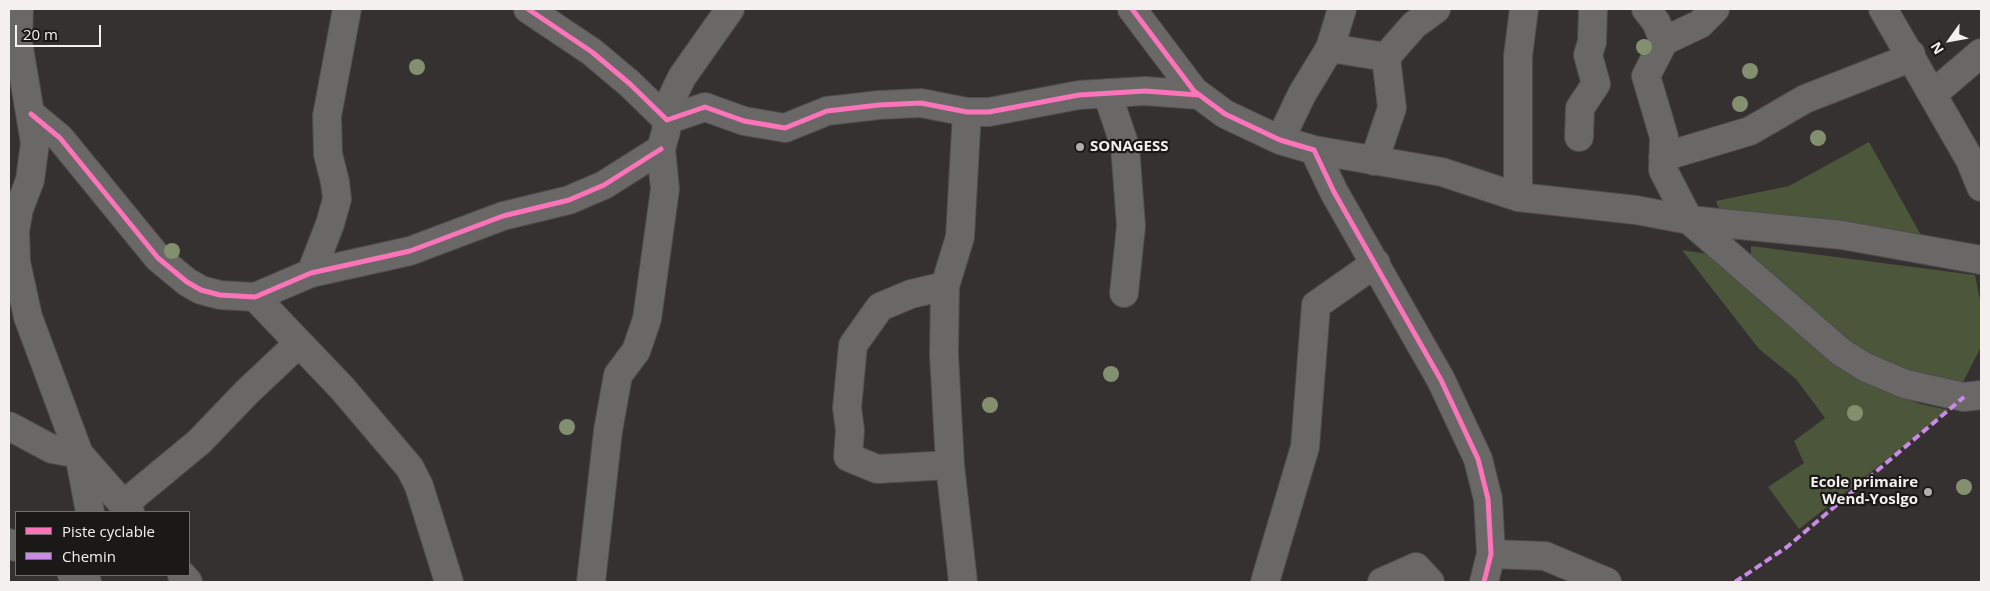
<!DOCTYPE html>
<html>
<head>
<meta charset="utf-8">
<style>
	body { margin:0 }
	#map { position:relative; width:1990px; height:591px; overflow:hidden; background:#343130; font-family:"Open Sans",sans-serif }
	canvas { display:block }
	.frame { position:absolute; inset:0; border:10px solid #f3f0ef; pointer-events:none }
	.legend { position:absolute; left:15px; top:511px; width:175px; height:65px; box-sizing:border-box; background:#1b1918; border:1px solid #716f6e; margin:0; padding:6px 9px; list-style:none; font-size:15px; color:#f3f0ef }
	.legend li { display:flex; align-items:center; gap:10px; height:25px }
	.legend b { width:25px; border:1px solid #716f6e }
	.north { position:absolute; left:1925px; top:15px; width:50px; height:50px; -webkit-text-stroke:4px #1b1918; paint-order:stroke; rotate:238deg; font-size:14px; font-weight:700; line-height:20px; text-align:center; color:#f3f0ef }
	.north::after { content:''; display:block; margin:auto; width:18px; height:22px; background:#f3f0ef; clip-path:polygon(50% 0,100% 100%,50% 72%,0 100%) }
	.scale { position:absolute; left:15px; top:25px; width:86px; height:22px; box-sizing:border-box; border:2px solid #f3f0ef; border-top:0; padding-left:6px; font-size:15px; line-height:18px; white-space:nowrap; color:#f3f0ef; -webkit-text-stroke:4px #1b1918; paint-order:stroke }
</style>
</head>
<body>
<div id="map">
<canvas width="1990" height="591"></canvas>
<div class="frame"></div>
<ul class="legend">
<li><b style="height:6px;background:#fb73b8"></b>Piste cyclable</li>
<li><b style="height:6px;background:#ca8be6"></b>Chemin</li>
</ul>
<div class="north">N</div>
<div class="scale">20 m</div>
</div>
<script>
const c = document.querySelector('canvas').getContext('2d');
c.lineJoin = 'round';
function paint(path, color) {
  c.fillStyle = color;
  c.fill(path, 'evenodd');
}
function shape(rows) {
  const path = new Path2D();
  for (const r of rows) {
    path.moveTo(r[0], r[1]);
    for (let i = 2; i < r.length; i += 2) path.lineTo(r[i], r[i + 1]);
  }
  return path;
}
function trace(path, color, width, dash) {
  c.strokeStyle = color;
  c.lineWidth = width;
  c.lineCap = dash ? 'butt' : 'round';
  c.setLineDash(dash || []);
  c.stroke(path);
}
function drawText(font, color, halo, rows, align = 'center') {
  c.font = font + ' "Open Sans",sans-serif';
  c.lineWidth = 4.5;
  c.setLineDash([]);
  c.textBaseline = 'middle';
  c.strokeStyle = halo;
  c.fillStyle = color;
  for (const [text, x, y, turn = 0] of rows) {
    c.save();
    c.translate(x, y);
    c.rotate((+turn || 0) * Math.PI / 180);
    c.textAlign = isNaN(turn) ? turn : align;
    if (halo) c.strokeText(text, 0, 0);
    c.fillText(text, 0, 0);
    c.restore();
  }
}
paint(shape([
	[1869,142,1926,244,1730,235,1716,201,1789,186],
	[1751,246,1975,275,1981,305,1981,347,1961,386,1858,358,1751,257],
	[1682,250,1728,257,1847,373,1920,404,1949,410,1799,529,1768,487,1804,463,1794,441,1825,418,1796,379,1759,349]
]), '#4c563b');
const street = shape([
	[19,9,18,42,35,143,30,180,19,209,15,231,16,262,28,317,79,454,90,512],
	[528,9,592,52,630,84,667,120,705,107,744,121,785,128,827,111,879,105,921,103,967,112,989,112,1079,95,1145,91,1199,95],
	[1132,9,1194,91,1225,114,1280,140,1314,150,1334,192,1441,380,1478,459,1488,499,1491,554,1484,582],
	[1646,9,1656,22,1664,41,1646,76,1664,137,1663,170,1689,220,1841,352,1865,367,1905,384,1964,397,1981,395],
	[1883,9,1970,160,1981,187],
	[1664,41,1700,24,1715,9],
	[1330,48,1386,57],
	[1107,93,1125,146,1131,226,1124,293],
	[1933,94,1981,53],
	[31,114,60,138,158,258,187,282,201,290,220,295,255,297,311,273,410,251,503,216,569,200,604,185,661,149],
	[1579,137,1580,108,1596,84,1588,55,1592,42,1593,9],
	[1280,140,1302,94,1330,48,1342,9],
	[1314,150,1442,172,1518,197,1636,210,1689,220,1842,235,1981,260],
	[1663,157,1750,131,1805,99,1897,63,1911,54],
	[1374,161,1392,108,1386,57,1414,25,1436,9],
	[1518,197,1518,56,1524,9],
	[311,273,330,224,337,199,335,182,328,154,327,116,347,9],
	[945,286,911,294,880,307,853,345,847,408,850,430,848,457,877,469,950,465],
	[255,297,342,388,410,468,419,486,449,582],
	[9,426,52,449,79,454,130,512],
	[124,504,199,442,247,392,299,343],
	[9,543,16,547],
	[1491,554,1545,556,1607,582],
	[72,575,87,582],
	[182,575,188,582],
	[591,582,608,431,618,375,636,351,647,319,665,189,661,149,666,131,670,102,682,77,730,9],
	[963,582,950,465,944,354,945,286,960,237,967,112],
	[1265,582,1305,447,1316,305,1376,263],
	[1382,582,1416,567,1430,582]
]);
trace(street, '#4f4d4c', 30);
trace(street, '#6a6867', 28);
trace(shape([
	[1735,582,1787,547,1964,397]
]), '#ca8be6', 4, [8, 4]);
trace(shape([
	[528,9,592,52,630,84,667,120,705,107,744,121,785,128,827,111,879,105,921,103,967,112,989,112,1079,95,1145,91,1199,95],
	[1132,9,1194,91,1225,114,1280,140,1314,150,1334,192,1441,380,1478,459,1488,499,1491,554,1484,582],
	[31,114,60,138,158,258,187,282,201,290,220,295,255,297,311,273,410,251,503,216,569,200,604,185,661,149]
]), '#fb73b8', 5);
c.fillStyle = '#848f6f';
for (const [x, y] of [
	[1644,47],
	[417,67],
	[1750,71],
	[1740,104],
	[1818,138],
	[172,251],
	[1111,374],
	[990,405],
	[1855,413],
	[567,427],
	[1964,487]
]) {
  c.beginPath();
  c.arc(x, y, 8, 0, 2 * Math.PI);
  c.fill();
}
for (const [x, y, r, color] of [
	[1080,147,5,"#b0adac"],
	[1928,492,5,"#b0adac"]
]) {
  const dot = new Path2D();
  dot.arc(x, y, r, 0, 2 * Math.PI);
  c.fillStyle = color;
  c.fill(dot);
  trace(dot, '#1b1918', 2);
}
drawText('bold 15px', '#f3f0ef', '#1b1918', [
	["SONAGESS",1090,147],
	["Ecole primaire",1918,483,"right"],
	["Wend-Yoslgo",1918,500,"right"]
], 'left');
</script>
</body>
</html>
